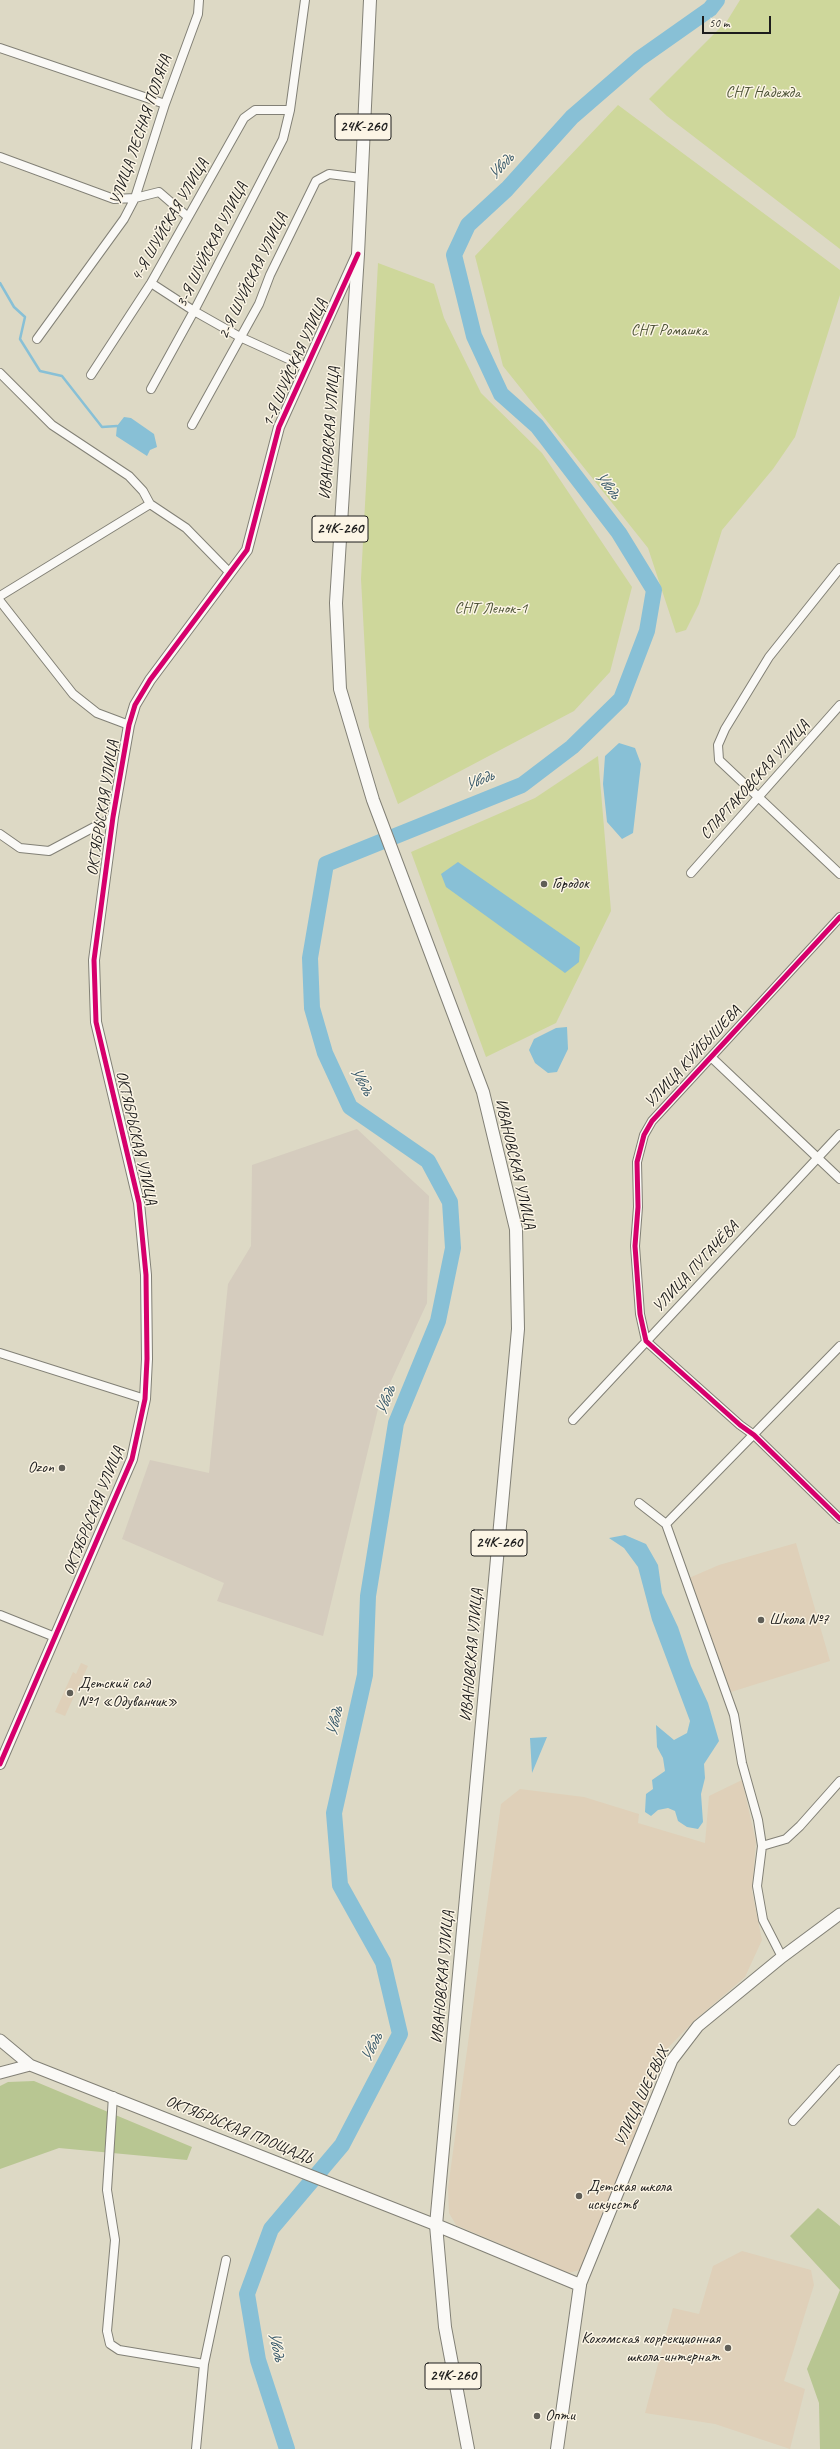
<!DOCTYPE html>
<html>
<head>
<meta charset="utf-8">
<style>
	body { margin:0 }
	#map { position:relative; width:840px; height:2449px; overflow:hidden; background:#ddd9c5; font-family:Caveat,sans-serif }
	canvas { display:block }
	.scale { position:absolute; left:702px; top:16px; width:69px; height:18px; box-sizing:border-box; border:2px solid #1c1c1c; border-top:0; padding-left:5px; font-size:12px; line-height:14px; white-space:nowrap; color:#1c1c1c; -webkit-text-stroke:3px #fcf5e5; paint-order:stroke }
</style>
</head>
<body>
<div id="map">
<canvas width="840" height="2449"></canvas>
<div class="scale">50 m</div>
</div>
<script>
const c = document.querySelector('canvas').getContext('2d');
c.lineJoin = 'round';
function paint(path, color) {
  c.fillStyle = color;
  c.fill(path, 'evenodd');
}
function shape(rows) {
  const path = new Path2D();
  for (const r of rows) {
    path.moveTo(r[0], r[1]);
    for (let i = 2; i < r.length; i += 2) path.lineTo(r[i], r[i + 1]);
  }
  return path;
}
function trace(path, color, width, dash) {
  c.strokeStyle = color;
  c.lineWidth = width;
  c.lineCap = dash ? 'butt' : 'round';
  c.setLineDash(dash || []);
  c.stroke(path);
}
function drawText(font, color, halo, rows, align = 'center') {
  c.font = font + ' Caveat,sans-serif';
  c.lineWidth = 3;
  c.setLineDash([]);
  c.textBaseline = 'middle';
  c.strokeStyle = halo;
  c.fillStyle = color;
  for (const [text, x, y, turn = 0] of rows) {
    c.save();
    c.translate(x, y);
    c.rotate((+turn || 0) * Math.PI / 180);
    c.textAlign = isNaN(turn) ? turn : align;
    if (halo) c.strokeText(text, 0, 0);
    c.fillText(text, 0, 0);
    c.restore();
  }
}
paint(shape([
	[796,1543,830,1661,731,1692,689,1578,719,1565],
	[81,1663,88,1666,65,1716,55,1712,73,1672,76,1674],
	[742,1780,756,1842,752,1891,762,1940,745,1977,695,2020,665,2051,630,2148,580,2270,568,2273,456,2225,449,2213,448,2188,501,1804,520,1789,584,1797,639,1814,638,1823,705,1843,709,1796],
	[742,2251,811,2270,814,2285,784,2381,805,2389,790,2449,715,2424,645,2413,673,2308,699,2314,713,2266]
]), '#dfd0b9');
paint(shape([
	[357,1129,429,1196,427,1303,378,1409,323,1636,217,1601,224,1583,122,1539,150,1460,209,1473,228,1284,251,1246,252,1165]
]), '#d5ccbe');
paint(shape([
	[740,0,840,0,840,249,667,116,649,99,727,21],
	[618,105,840,270,840,295,795,437,773,469,722,530,699,604,686,630,676,633,648,548,503,366,475,256],
	[378,263,434,284,444,318,481,393,542,453,632,587,610,672,574,711,398,804,369,727,361,579],
	[598,756,611,911,556,1023,486,1057,411,852,535,798]
]), '#ced79b');
paint(shape([
	[34,2081,192,2147,187,2160,59,2148,0,2169,0,2086,8,2082],
	[818,2208,840,2226,840,2449,820,2449,819,2403,807,2369,840,2290,790,2236]
]), '#b8c692');
paint(shape([
	[124,417,131,418,154,434,157,447,150,450,147,456,116,436,117,426],
	[619,743,635,748,641,764,633,833,622,839,607,822,603,784,605,756],
	[458,862,580,947,579,962,565,973,446,887,441,874],
	[567,1027,568,1049,557,1072,548,1073,535,1063,529,1050,534,1039,556,1028],
	[625,1535,646,1544,658,1565,662,1593,678,1627,691,1666,708,1703,719,1741,704,1764,705,1778,701,1794,703,1822,698,1829,687,1827,678,1821,675,1811,668,1808,658,1810,651,1816,645,1812,646,1794,653,1789,652,1780,665,1771,663,1758,657,1747,656,1725,674,1740,687,1733,690,1721,652,1620,638,1567,624,1548,609,1538],
	[547,1737,532,1773,530,1738]
]), '#88c0d6');
trace(shape([
	[0,283,14,307,25,317,20,339,40,371,62,376,102,427,117,426]
]), '#88c0d6', 2.5);
trace(shape([
	[287,2449,258,2360,247,2294,271,2229,342,2145,400,2034,383,1962,340,1885,334,1813,365,1675,368,1596,396,1423,438,1321,453,1248,450,1202,428,1161,350,1107,325,1053,312,1008,310,958,326,864,522,785,572,747,621,699,647,631,654,590,619,533,537,426,501,394,474,336,454,255,468,225,507,189,572,117,639,59,710,9,717,0]
]), '#88c0d6', 16);
const minor = shape([
	[0,48,165,104],
	[0,157,114,199,135,198,159,192,188,217],
	[151,283,194,311,240,337,306,367],
	[37,339,124,219,135,198,165,104,198,14,199,0],
	[0,373,52,425,129,476,143,491,150,504,186,528,230,573],
	[91,375,151,283,244,118,255,110,290,110],
	[151,389,194,311,283,139,290,110,305,0],
	[192,425,259,304,270,275,316,181,329,174,361,178],
	[840,568,769,657,725,729,718,745,719,760,840,874],
	[0,596,150,504],
	[0,601,73,694,97,713,129,725],
	[0,834,20,848,49,851,113,817],
	[691,873,840,705],
	[840,917,652,1121,644,1135,637,1162,638,1207,635,1246,640,1314,646,1341,740,1425,754,1435,840,1519],
	[711,1057,840,1179],
	[0,1353,145,1399],
	[573,1420,840,1134],
	[639,1503,666,1524,734,1715,742,1763,758,1820,762,1846,757,1886,763,1920,782,1957],
	[666,1524,840,1346],
	[0,1615,55,1637],
	[762,1846,786,1839,800,1826,840,1781],
	[113,2096,107,2190,115,2240,107,2331,110,2344,119,2350,204,2364],
	[793,2121,840,2069],
	[196,2449,204,2364,226,2260]
]);
const tertiary = shape([
	[0,1764,132,1459,145,1399,147,1359,146,1275,139,1203,96,1022,94,960,113,817,129,725,135,705,150,680,247,550,279,427,356,257]
]);
const secondary = shape([
	[0,2040,30,2065,436,2225],
	[0,2073,30,2065],
	[580,2285,672,2060,698,2026,782,1957,840,1914]
]);
const primary = shape([
	[370,0,358,254,336,603,340,689,373,800,483,1092,516,1229,518,1329,436,2225,445,2327,468,2449],
	[436,2225,580,2285,557,2449]
]);
trace(minor, '#828076', 10);
trace(tertiary, '#828076', 12);
trace(secondary, '#828076', 13);
trace(primary, '#828076', 14);
trace(minor, '#faf9f6', 8);
trace(tertiary, '#faf9f6', 10);
trace(secondary, '#faf9f6', 11);
trace(primary, '#faf9f6', 12);
trace(shape([
	[840,917,652,1121,644,1135,637,1162,638,1207,635,1246,640,1314,646,1341,740,1425,754,1435,840,1519],
	[0,1764,132,1459,145,1399,147,1359,146,1275,139,1203,96,1022,94,960,113,817,129,725,135,705,150,680,247,550,279,427,358,254]
]), '#d6006c', 5);
for (const [x, y, r, color] of [
	[544,884,4,"#605e57"],
	[62,1468,4,"#605e57"],
	[761,1620,4,"#605e57"],
	[70,1693,4,"#605e57"],
	[579,2196,4,"#605e57"],
	[728,2348,4,"#605e57"],
	[537,2416,4,"#605e57"]
]) {
  const dot = new Path2D();
  dot.arc(x, y, r, 0, 2 * Math.PI);
  c.fillStyle = color;
  c.fill(dot);
  trace(dot, '#fcf5e5', 1.5);
}
for (const [x, y, w] of [
	[363,127,56],
	[340,529,56],
	[499,1543,56],
	[453,2376,56]
]) {
  const box = new Path2D();
  box.roundRect(x - w / 2, y - 13, w, 26, 3);
  c.fillStyle = '#fcf5e5';
  c.fill(box);
  trace(box, '#1c1c1c', 1);
}
drawText('bold 15px', '#1c1c1c', null, [
	["24К-260",363,127],
	["24К-260",340,529],
	["24К-260",499,1543],
	["24К-260",453,2376]
]);
drawText('16px', '#4e5438', '#fcf5e5', [
	["СНТ Надежда",763,93],
	["СНТ Ромашка",669,331],
	["СНТ Ленок-1",491,609]
]);
drawText('16px', '#1c1c1c', '#fcf5e5', [
	["УЛИЦА ЛЕСНАЯ ПОЛЯНА",141,130,-71],
	["4-Я ШУЙСКАЯ УЛИЦА",170,220,-60],
	["3-Я ШУЙСКАЯ УЛИЦА",212,245,-63],
	["2-Я ШУЙСКАЯ УЛИЦА",253,276,-64],
	["1-Я ШУЙСКАЯ УЛИЦА",295,363,-66],
	["ИВАНОВСКАЯ УЛИЦА",330,433,-86],
	["СПАРТАКОВСКАЯ УЛИЦА",755,780,-48],
	["ОКТЯБРЬСКАЯ УЛИЦА",103,808,-81],
	["УЛИЦА КУЙБЫШЕВА",693,1057,-47],
	["ОКТЯБРЬСКАЯ УЛИЦА",136,1138,77],
	["ИВАНОВСКАЯ УЛИЦА",515,1164,77],
	["УЛИЦА ПУГАЧЁВА",696,1267,-47],
	["ОКТЯБРЬСКАЯ УЛИЦА",94,1511,-68],
	["ИВАНОВСКАЯ УЛИЦА",472,1655,-85],
	["ИВАНОВСКАЯ УЛИЦА",443,1977,-85],
	["УЛИЦА ШЕЕВЫХ",642,2097,-65],
	["ОКТЯБРЬСКАЯ ПЛОЩАДЬ",239,2130,22]
]);
drawText('16px', '#1c1c1c', '#fcf5e5', [
	["Городок",552,884],
	["Ozon",54,1468,"right"],
	["Школа №7",769,1620],
	["Детский сад",78,1684],
	["№1 «Одуванчик»",78,1702],
	["Детская школа",587,2187],
	["искусств",587,2205],
	["Кохомская коррекционная",720,2339,"right"],
	["школа-интернат",720,2357,"right"],
	["Опти",545,2416]
], 'left');
drawText('italic 17px', '#38596a', '#fcf5e5', [
	["Уводь",501,167,-47],
	["Уводь",607,485,52],
	["Уводь",479,781,-22],
	["Уводь",361,1081,61],
	["Уводь",386,1401,-69],
	["Уводь",335,1722,-77],
	["Уводь",372,2048,-63],
	["Уводь",276,2346,78]
]);
</script>
</body>
</html>
